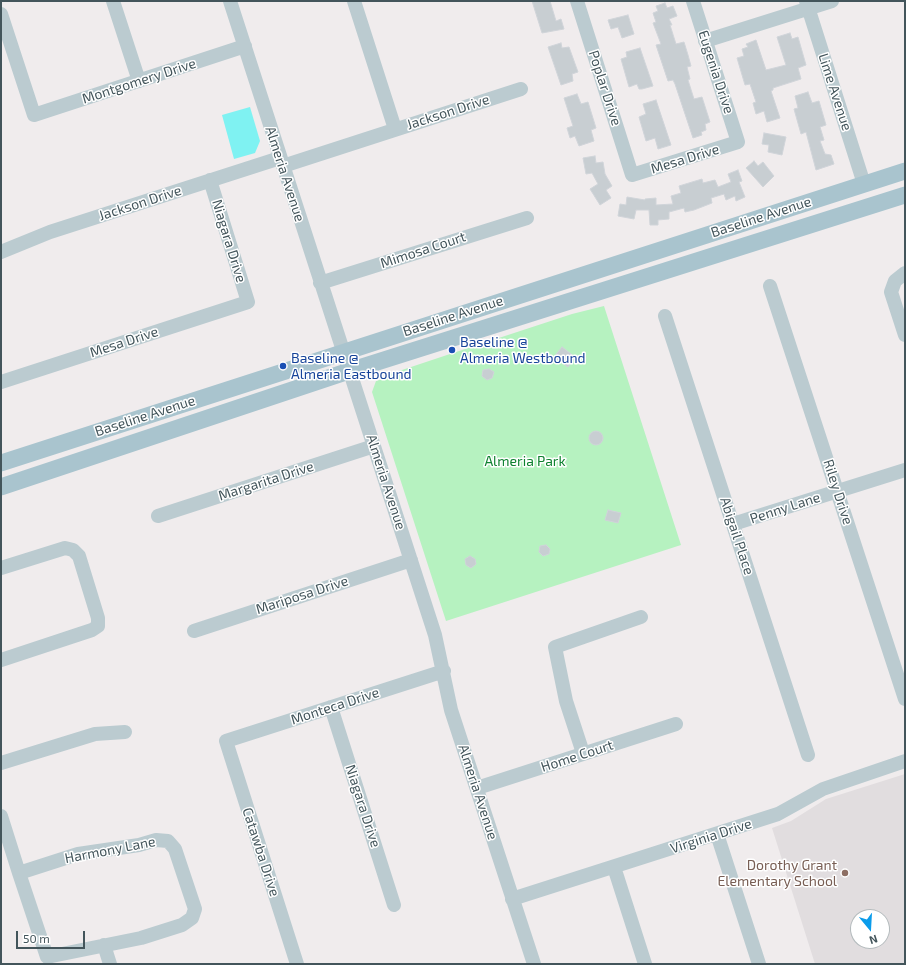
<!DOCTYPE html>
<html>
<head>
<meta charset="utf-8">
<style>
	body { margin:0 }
	#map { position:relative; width:906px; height:965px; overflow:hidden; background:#f0eced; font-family:"Exo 2",sans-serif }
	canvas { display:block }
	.frame { position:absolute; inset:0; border:2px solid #43555b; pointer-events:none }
	.north { position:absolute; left:850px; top:909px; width:40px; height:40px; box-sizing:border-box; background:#fff; border:1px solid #b4bbbd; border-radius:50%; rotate:162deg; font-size:11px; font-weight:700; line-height:16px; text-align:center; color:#43555b }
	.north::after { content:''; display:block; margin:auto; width:14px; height:18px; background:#0b9ceb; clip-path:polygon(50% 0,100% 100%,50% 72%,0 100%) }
	.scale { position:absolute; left:16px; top:931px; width:69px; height:18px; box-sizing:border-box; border:2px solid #43555b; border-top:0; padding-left:5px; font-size:12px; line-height:14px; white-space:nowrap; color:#43555b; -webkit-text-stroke:3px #fff; paint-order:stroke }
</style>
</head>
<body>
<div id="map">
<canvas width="906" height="965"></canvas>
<div class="frame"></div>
<div class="north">N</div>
<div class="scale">50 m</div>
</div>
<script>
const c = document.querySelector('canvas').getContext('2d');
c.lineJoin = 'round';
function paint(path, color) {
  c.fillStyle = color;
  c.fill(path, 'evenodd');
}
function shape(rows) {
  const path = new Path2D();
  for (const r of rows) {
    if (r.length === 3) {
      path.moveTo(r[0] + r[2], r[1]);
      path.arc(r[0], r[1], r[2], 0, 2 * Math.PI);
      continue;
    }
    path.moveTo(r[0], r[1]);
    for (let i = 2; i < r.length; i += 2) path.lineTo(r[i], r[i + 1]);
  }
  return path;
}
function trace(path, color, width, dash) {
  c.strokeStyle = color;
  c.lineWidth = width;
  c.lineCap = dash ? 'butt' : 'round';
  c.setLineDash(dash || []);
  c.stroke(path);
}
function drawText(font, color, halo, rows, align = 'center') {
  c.font = font + ' "Exo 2",sans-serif';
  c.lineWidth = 3;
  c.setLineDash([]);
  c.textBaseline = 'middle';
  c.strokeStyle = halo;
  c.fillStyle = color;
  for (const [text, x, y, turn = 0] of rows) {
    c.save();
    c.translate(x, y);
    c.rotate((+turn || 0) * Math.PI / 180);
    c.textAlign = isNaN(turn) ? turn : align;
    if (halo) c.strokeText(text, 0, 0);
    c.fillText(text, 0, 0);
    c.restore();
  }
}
paint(shape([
	[905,774,905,964,815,964,772,828,791,821,826,799],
	[858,917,882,917,882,941,858,941]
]), '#e1dddf');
paint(shape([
	[604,306,681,545,446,621,372,392,376,381,383,379,384,376,450,354,572,314]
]), '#b6f2c0');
paint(shape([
	[250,107,260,141,255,153,234,159,222,115]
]), '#7ff2f2');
const building = shape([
	[532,1,550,1,556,21,561,19,564,29,542,33,532,1],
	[665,3,667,8,673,6,677,16,669,19,672,25,670,25,676,44,684,42,688,55,691,66,687,67,690,79,688,80,694,99,702,97,710,122,705,124,706,130,701,132,702,135,693,138,675,84,673,80,668,81,656,45,661,44,653,23,656,22,653,13,658,11,656,6,665,3],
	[628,15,634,34,622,38,618,27,611,29,608,20,628,15],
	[790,33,792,39,798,37,806,65,798,68,801,79,773,88,773,90,771,91,780,118,767,122,764,111,756,114,753,103,756,102,750,84,745,85,737,58,744,56,742,49,748,47,746,44,756,40,766,70,786,65,777,37,790,33],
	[561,43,562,48,569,47,578,72,572,74,573,81,561,85,548,47,561,43],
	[640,48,653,86,642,89,639,89,637,84,629,87,621,59,627,57,626,52,640,48],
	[808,92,812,103,819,101,826,125,820,127,824,140,820,141,825,154,831,155,834,164,816,170,806,132,801,134,794,109,798,108,795,96,808,92],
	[577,94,581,104,588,102,596,128,591,130,594,141,579,146,575,136,570,138,567,128,573,126,564,98,577,94],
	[656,100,671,145,658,149,655,138,646,141,639,117,646,114,643,104,656,100],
	[764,133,786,137,782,155,768,152,769,145,762,144,764,133],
	[595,156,596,163,603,162,605,174,612,186,606,190,611,198,600,205,590,189,598,184,592,173,586,174,583,158,595,156],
	[754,161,758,166,763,162,774,176,763,187,746,168,754,161],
	[738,170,742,181,739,182,745,197,736,201,735,196,726,200,724,194,711,198,712,203,694,210,685,212,684,208,669,212,669,219,658,220,658,225,650,225,649,210,636,210,634,219,618,216,620,204,626,205,627,197,645,200,645,199,656,198,656,205,673,204,671,196,681,193,679,186,702,179,703,183,715,180,718,187,731,182,728,174,738,170],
	[562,347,575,357,568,367,554,357,562,347],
	[489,369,494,372,492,378,487,380,482,376,483,370,489,369],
	[596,438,7],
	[608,510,621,513,618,523,605,520,608,510],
	[546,545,550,549,549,554,543,556,539,552,540,546,546,545],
	[470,556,475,559,476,564,471,568,466,565,465,559,470,556]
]);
paint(building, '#c8ced2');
trace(building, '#d0d4d9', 1);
trace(shape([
	[113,1,139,81],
	[230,1,435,635,451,710,534,964],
	[354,1,395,129],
	[577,1,632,175,738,142,693,1],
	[806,1,864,184],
	[1,14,34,115,245,46],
	[705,41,832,1],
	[283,166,521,89],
	[1,252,50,232,280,158],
	[905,273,895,281,891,292,905,335],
	[320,283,527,218],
	[770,286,905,699],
	[665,316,808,755],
	[1,382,248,302,210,180],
	[158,516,374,446],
	[733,524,905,470],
	[1,568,65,548,73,550,79,556,98,618,98,626,92,630,1,660],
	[194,631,411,560],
	[331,707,394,905],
	[583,753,566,701,555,647,641,617],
	[1,763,95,734,125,732],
	[477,788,676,724],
	[1,816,19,873,47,957,141,938,182,925,192,918,195,909,175,849,168,841,156,840,139,845,78,854,19,873],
	[717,834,759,964],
	[614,867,645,964],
	[512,899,778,814,823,789,905,761],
	[104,945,110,964],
	[297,964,226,741,444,671]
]), '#bbcbd0', 14);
trace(shape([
	[1,463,905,171],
	[1,487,349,371,905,195]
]), '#a9c4ce', 17);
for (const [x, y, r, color] of [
	[452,350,4,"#1a4fb4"],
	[283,366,4,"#1a4fb4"],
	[845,873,4,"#8d6e63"]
]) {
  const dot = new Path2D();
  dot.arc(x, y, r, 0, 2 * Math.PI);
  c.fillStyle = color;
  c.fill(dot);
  trace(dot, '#fff', 1.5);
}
drawText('14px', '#43555b', '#fff', [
	["Eugenia Drive",716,72,72],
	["Montgomery Drive",139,81,-18],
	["Poplar Drive",605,88,72],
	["Lime Avenue",835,92,72],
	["Jackson Drive",448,112,-18],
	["Mesa Drive",685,159,-17],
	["Almeria Avenue",285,174,72],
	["Jackson Drive",140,203,-18],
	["Baseline Avenue",761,217,-18],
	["Niagara Drive",229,241,73],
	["Mimosa Court",423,250,-18],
	["Baseline Avenue",453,316,-18],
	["Mesa Drive",124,342,-18],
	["Baseline Avenue",145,416,-18],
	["Margarita Drive",266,481,-18],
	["Almeria Avenue",386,482,72],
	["Riley Drive",838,492,72],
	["Penny Lane",785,508,-18],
	["Abigail Place",737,536,72],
	["Mariposa Drive",302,595,-18],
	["Monteca Drive",335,706,-18],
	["Home Court",577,756,-18],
	["Almeria Avenue",478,792,72],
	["Niagara Drive",363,806,72],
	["Virginia Drive",711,836,-18],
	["Harmony Lane",110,850,-11],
	["Catawba Drive",261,852,72]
]);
drawText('14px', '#164399', '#fff', [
	["Baseline @",460,342],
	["Almeria Westbound",460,358],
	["Baseline @",291,358],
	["Almeria Eastbound",291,374]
], 'left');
drawText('14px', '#0f8230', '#fff', [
	["Almeria Park",525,461]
]);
drawText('14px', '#785e54', '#fff', [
	["Dorothy Grant",837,865],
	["Elementary School",837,881]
], 'right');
</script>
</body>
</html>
